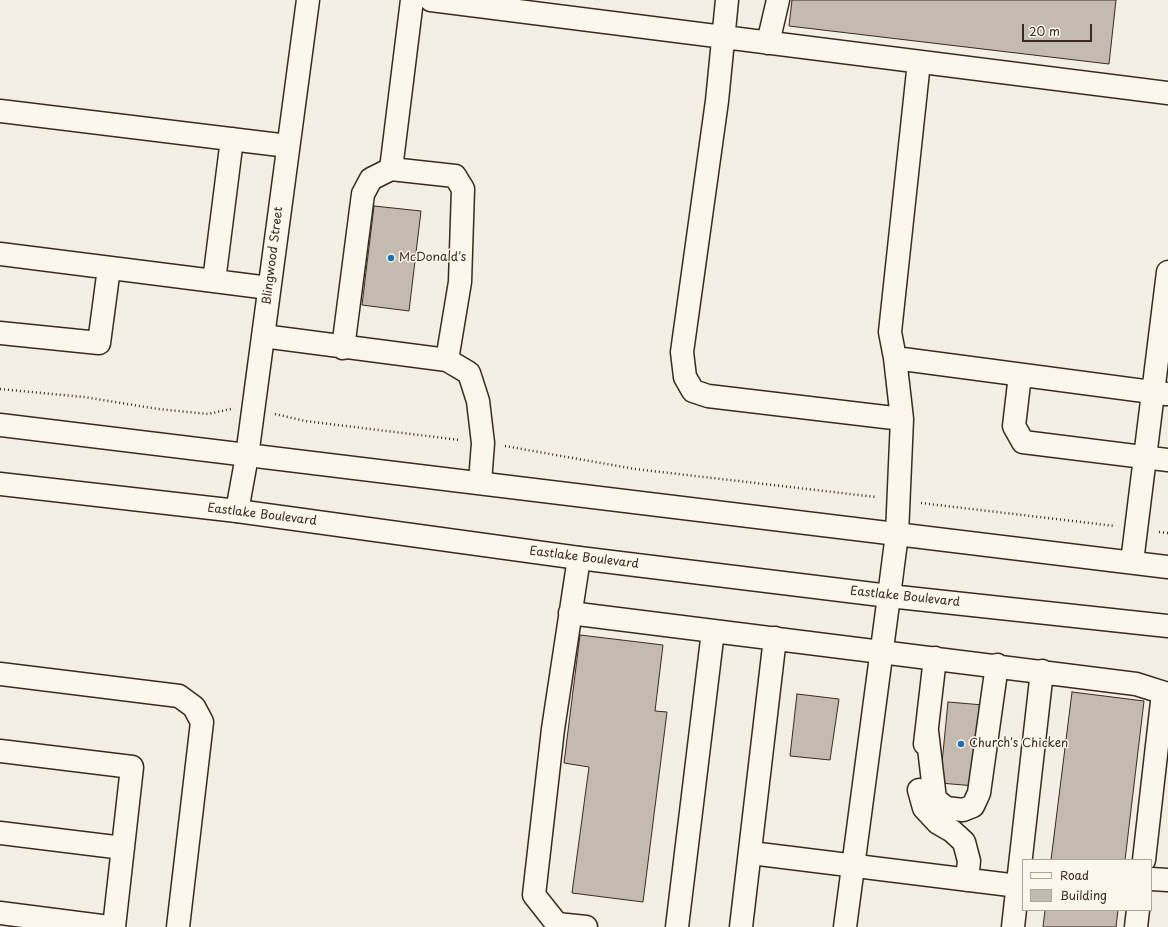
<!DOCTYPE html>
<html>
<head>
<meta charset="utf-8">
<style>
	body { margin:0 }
	#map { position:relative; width:1168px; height:927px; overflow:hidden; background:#f3efe4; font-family:"Playpen Sans",sans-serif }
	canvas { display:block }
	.legend { position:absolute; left:1022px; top:859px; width:130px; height:52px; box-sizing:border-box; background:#fbf7ec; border:1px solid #aea59a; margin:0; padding:5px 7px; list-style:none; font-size:12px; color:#3b2a1e }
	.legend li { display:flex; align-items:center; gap:8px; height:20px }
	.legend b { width:20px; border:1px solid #aea59a }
	.scale { position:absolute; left:1022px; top:24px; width:70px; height:18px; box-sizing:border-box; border:2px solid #3b2a1e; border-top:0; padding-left:5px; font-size:12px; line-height:14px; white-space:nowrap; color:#3b2a1e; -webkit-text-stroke:3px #fbf7ec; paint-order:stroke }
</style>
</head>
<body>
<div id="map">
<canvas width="1168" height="927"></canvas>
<ul class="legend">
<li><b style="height:5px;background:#fbf7ec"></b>Road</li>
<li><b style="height:11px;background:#c3bbb0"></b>Building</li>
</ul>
<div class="scale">20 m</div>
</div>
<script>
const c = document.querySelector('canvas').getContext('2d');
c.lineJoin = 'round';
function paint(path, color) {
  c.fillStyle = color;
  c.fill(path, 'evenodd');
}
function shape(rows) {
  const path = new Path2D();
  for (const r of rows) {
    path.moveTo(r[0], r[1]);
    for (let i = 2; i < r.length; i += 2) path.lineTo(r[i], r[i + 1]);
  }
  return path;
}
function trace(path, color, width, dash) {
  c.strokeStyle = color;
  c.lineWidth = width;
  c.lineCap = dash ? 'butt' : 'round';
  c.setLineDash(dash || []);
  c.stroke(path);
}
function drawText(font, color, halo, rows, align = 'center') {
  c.font = font + ' "Playpen Sans",sans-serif';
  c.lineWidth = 3;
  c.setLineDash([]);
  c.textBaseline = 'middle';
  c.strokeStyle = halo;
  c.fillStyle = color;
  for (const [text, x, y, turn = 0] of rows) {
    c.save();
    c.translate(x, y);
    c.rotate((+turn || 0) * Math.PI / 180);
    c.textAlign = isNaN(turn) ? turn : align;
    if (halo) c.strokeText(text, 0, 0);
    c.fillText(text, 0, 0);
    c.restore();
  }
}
const building = shape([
	[792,0,1116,0,1109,64,789,26,792,0],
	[374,206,421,211,409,311,362,305,374,206],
	[580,635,663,645,655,711,667,712,643,902,572,893,589,767,564,763,580,635],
	[1072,692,1144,701,1125,860,1051,860,1072,692],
	[797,694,839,699,830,760,790,756,797,694],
	[948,702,983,705,975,786,940,783,948,702],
	[1045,910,1118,910,1116,927,1043,927,1045,910]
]);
paint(building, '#c3bbb0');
trace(building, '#3b2a1e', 1);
const minor = shape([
	[412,0,391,169,455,176,463,189,460,282,447,360,469,373,478,401,483,443,480,482],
	[431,0,1168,93],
	[727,0,717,101,682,352,685,377,693,391,708,396,902,419],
	[768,43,778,0],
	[0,111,288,146],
	[0,254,269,288],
	[214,281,232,139],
	[0,333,99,343,109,268],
	[263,336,447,360],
	[343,348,363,194,371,179,391,169],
	[895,358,1167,394],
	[1020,375,1014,426,1023,442,1168,460],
	[237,511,247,456,308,0],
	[897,534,902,419,895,358,890,332,919,62],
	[579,558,553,729,534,895,557,924,586,927],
	[1132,562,1168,272],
	[570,613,1136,684,1168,694],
	[0,674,179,696,194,707,202,722,178,927],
	[927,731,935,799,946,808,963,810,973,806,979,793,997,665],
	[925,744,935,658],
	[0,751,132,767,114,927],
	[919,790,924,808,938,823,952,831,964,842,969,861,967,880],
	[0,833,123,848],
	[751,853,1018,886],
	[1144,860,1163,693],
	[1151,879,1168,880],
	[0,913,109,927],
	[677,927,713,631],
	[741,927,775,638],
	[845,927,889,596],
	[1013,927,1042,671],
	[1136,927,1138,910]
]);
const major = shape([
	[0,425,1168,567],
	[0,484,237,511,579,558,889,596,1168,626],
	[889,596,897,534]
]);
trace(minor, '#3b2a1e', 25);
trace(major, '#3b2a1e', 25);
trace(shape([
	[0,389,84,397,158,409,208,414,231,409],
	[275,414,305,421,460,440],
	[505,446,635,469,876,497],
	[921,503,1115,526],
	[1159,532,1168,533]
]), '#3b2a1e', 2.5, [1, 3]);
trace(minor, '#fbf7ec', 22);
trace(major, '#fbf7ec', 22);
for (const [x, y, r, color] of [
	[391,258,4,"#1f6fb2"],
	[961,744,4,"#1f6fb2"]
]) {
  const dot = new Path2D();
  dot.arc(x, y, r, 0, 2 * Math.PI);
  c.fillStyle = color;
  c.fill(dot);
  trace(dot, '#fbf7ec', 1.5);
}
drawText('12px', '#3b2a1e', '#fbf7ec', [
	["Blingwood Street",273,256,-83],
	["Eastlake Boulevard",262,515,7],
	["Eastlake Boulevard",584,558,7],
	["Eastlake Boulevard",905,597,6]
]);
drawText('12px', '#3b2a1e', '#fbf7ec', [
	["McDonald's",399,258],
	["Church's Chicken",969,744]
], 'left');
</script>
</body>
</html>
